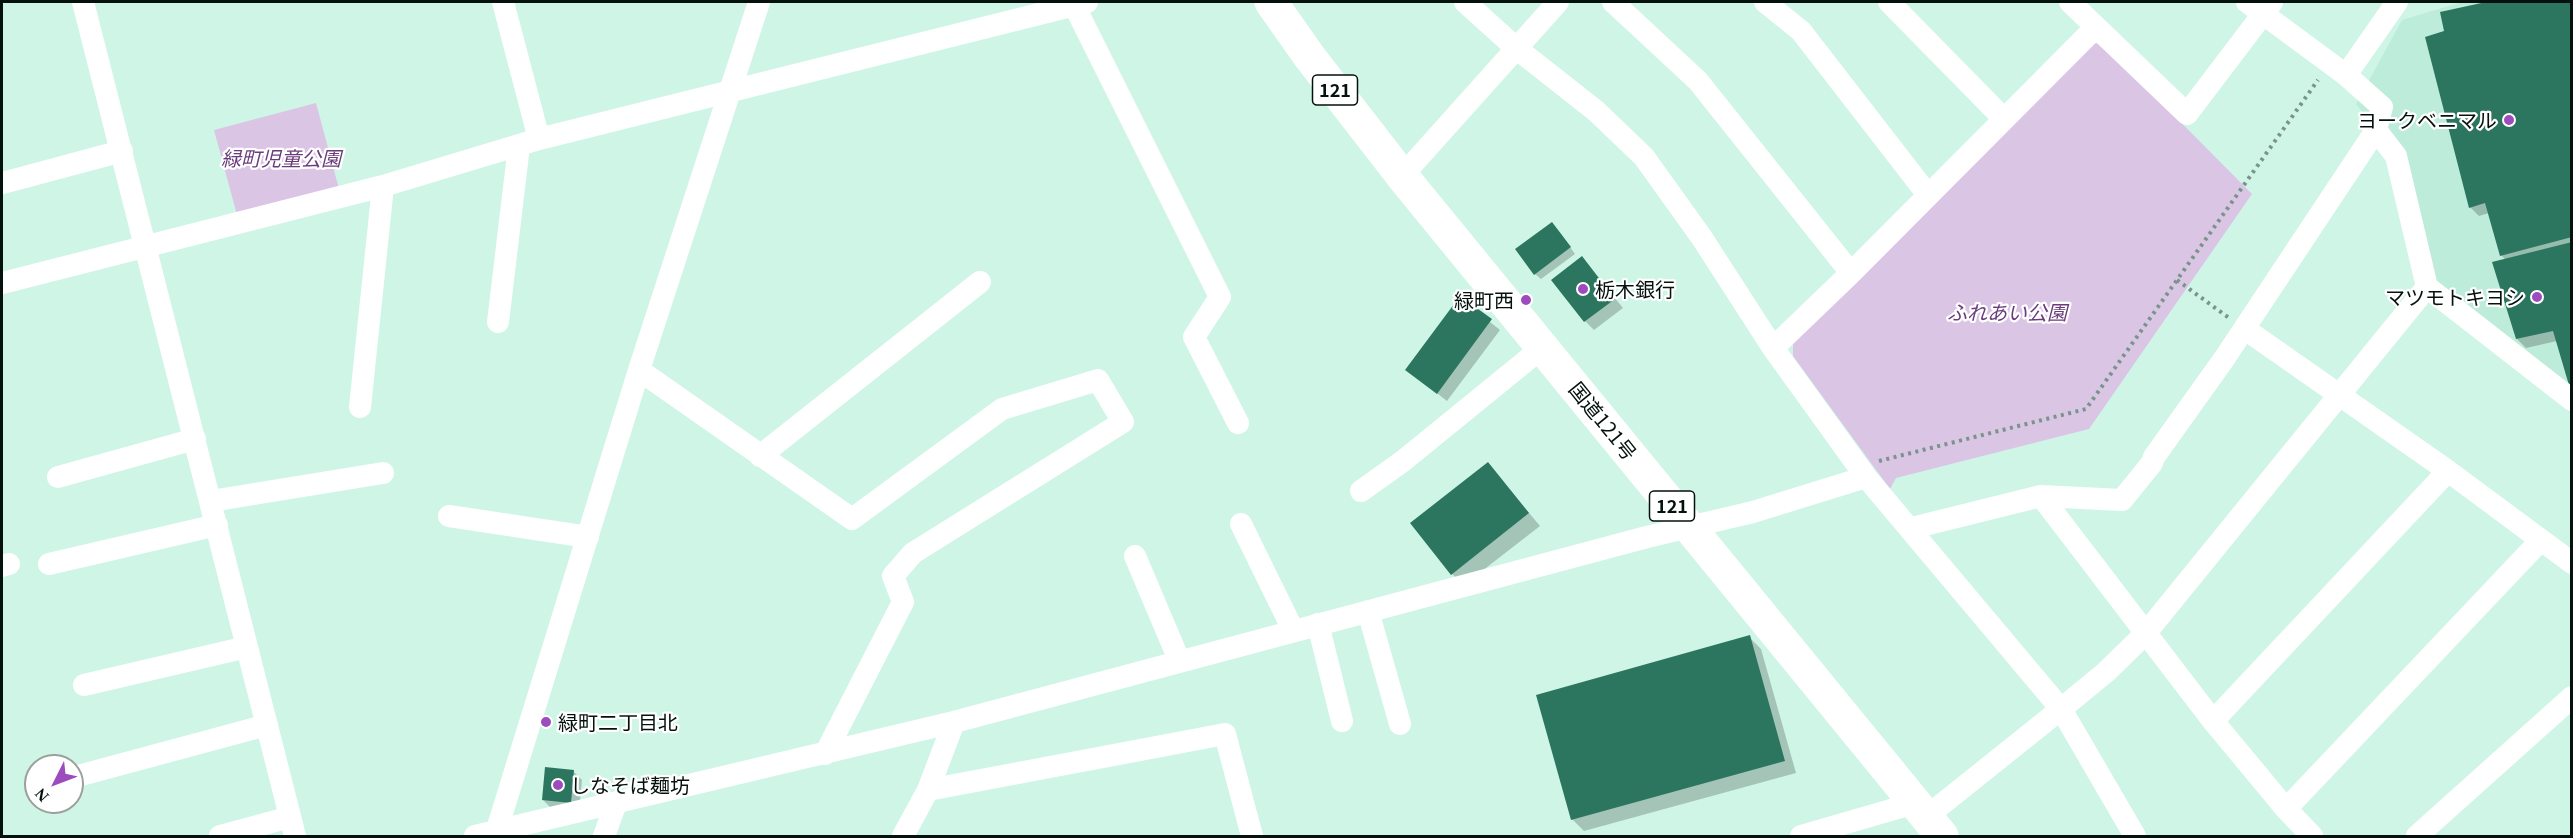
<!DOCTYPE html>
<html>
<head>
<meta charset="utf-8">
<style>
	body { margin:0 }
	#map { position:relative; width:2573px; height:838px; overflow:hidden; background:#cff5e7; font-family:Georgia,serif }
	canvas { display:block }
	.frame { position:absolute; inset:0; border:3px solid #04110c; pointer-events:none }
	.north { position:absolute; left:24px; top:754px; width:60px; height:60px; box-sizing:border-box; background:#fff; border:2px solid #9ba09e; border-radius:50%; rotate:228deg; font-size:16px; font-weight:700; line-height:24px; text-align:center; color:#04110c }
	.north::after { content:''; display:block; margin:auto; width:21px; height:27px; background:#9c4cbc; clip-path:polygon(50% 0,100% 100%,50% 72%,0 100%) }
</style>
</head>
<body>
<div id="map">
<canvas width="2573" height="838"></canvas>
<div class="frame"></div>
<div class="north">N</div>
</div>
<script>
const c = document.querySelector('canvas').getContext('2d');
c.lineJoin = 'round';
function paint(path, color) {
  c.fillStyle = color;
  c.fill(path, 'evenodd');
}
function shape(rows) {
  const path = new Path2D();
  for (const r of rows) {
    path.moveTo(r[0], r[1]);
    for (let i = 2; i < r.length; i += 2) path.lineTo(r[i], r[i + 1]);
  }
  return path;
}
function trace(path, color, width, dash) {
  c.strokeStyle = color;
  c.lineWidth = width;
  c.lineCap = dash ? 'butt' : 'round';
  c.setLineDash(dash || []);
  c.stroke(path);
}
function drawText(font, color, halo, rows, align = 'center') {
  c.font = font + ' Georgia,"Noto Sans JP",serif';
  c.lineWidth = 4.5;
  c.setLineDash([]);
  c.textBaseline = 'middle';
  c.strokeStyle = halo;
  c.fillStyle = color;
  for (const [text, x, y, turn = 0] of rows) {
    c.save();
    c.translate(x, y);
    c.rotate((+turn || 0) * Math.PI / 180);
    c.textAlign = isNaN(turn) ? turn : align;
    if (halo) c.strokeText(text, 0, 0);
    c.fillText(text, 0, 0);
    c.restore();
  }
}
paint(shape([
	[2462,2,2571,2,2571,388,2435,281,2397,155,2356,104,2402,20]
]), '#bdecda');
paint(shape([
	[2088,43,2103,44,2252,194,2089,429,1896,478,1890,489,1793,356,1793,338],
	[316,103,339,189,237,215,214,130]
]), '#dbc5e5');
paint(shape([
	[2492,2,2572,2,2572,388,2557,341,2526,348,2517,339,2506,260,2501,255,2489,213,2479,216,2470,207,2442,13],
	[1558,230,1575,254,1541,279,1535,274],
	[1582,258,1623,308,1594,330,1585,321],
	[1460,298,1500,330,1447,401,1407,370],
	[1488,464,1540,526,1464,585,1452,574],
	[1749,637,1761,649,1796,773,1584,831,1572,819],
	[573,771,582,780,579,811,552,809,543,800]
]), '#0003');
paint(shape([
	[2486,2,2572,2,2572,237,2500,256,2485,203,2469,208,2425,37,2444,31,2440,12],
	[1552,222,1571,247,1534,275,1515,249],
	[2572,242,2572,392,2571,392,2553,331,2516,339,2492,262],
	[1582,256,1615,299,1584,322,1551,280],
	[1460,296,1492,319,1437,394,1405,370],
	[1488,462,1529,513,1451,575,1410,523],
	[1750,635,1785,761,1571,820,1536,695],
	[545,767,574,770,571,803,542,800]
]), '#2c7660');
trace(shape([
	[2177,280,2229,318],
	[1879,461,2086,409,2318,80]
]), '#79948a', 4, [3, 4.5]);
trace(shape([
	[83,2,295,836],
	[503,2,539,139],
	[1465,2,1516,48,1596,111,1644,157,1702,238,1773,348,1866,477,2061,709,2135,836],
	[1613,2,1698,81,1851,273],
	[1765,2,1801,31,1928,195],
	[1889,2,2003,118],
	[2070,2,2187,114,2272,2],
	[1074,5,1220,297,1194,337,1238,423],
	[2346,75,2397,2],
	[2376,130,2396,156,2427,287,2572,400],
	[1402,176,1558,2],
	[2,183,122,151],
	[2,283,383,186,539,139,1087,2],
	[498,322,519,146],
	[2245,329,2448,471,2572,563],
	[1773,348,1851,273,2096,27],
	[639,370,852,519,1002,409,1098,380,1123,422,913,553,893,576,903,602,825,754],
	[360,407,383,186],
	[760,456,980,282],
	[58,477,195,439],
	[1361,491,1403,461,1543,347],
	[2041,496,2213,721,2286,809,2312,836],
	[211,501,383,473],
	[449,516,588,537],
	[1241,524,1293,630],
	[1912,528,2041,496,2122,500,2152,463,2154,457,2224,359,2376,130,2382,107,2346,75,2247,2],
	[1135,556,1179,660],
	[49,564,217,525],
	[2,566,9,564],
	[1368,611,1400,724],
	[1318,624,1342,721],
	[84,685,247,647],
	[2213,721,2448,471],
	[74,777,267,725],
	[928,790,1225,734,1252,836],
	[2286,809,2541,540],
	[1926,817,2061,709,2106,672,2145,634,2427,287],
	[220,836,290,817],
	[475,836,954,722,1647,537,1753,512,1866,477],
	[495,836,639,370,759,2],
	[604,836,616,803],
	[903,836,928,790,954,722],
	[1801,836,1915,803],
	[2417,836,2572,697]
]), '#fff', 22);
trace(shape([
	[1271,2,1309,56,1402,176,1942,836]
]), '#fff', 33);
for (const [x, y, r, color] of [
	[2509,120,6,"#9c4cbc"],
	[1583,289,6,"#9c4cbc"],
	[2537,297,6,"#9c4cbc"],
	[1526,300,6,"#9c4cbc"],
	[546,722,6,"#9c4cbc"],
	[558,785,6,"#9c4cbc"]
]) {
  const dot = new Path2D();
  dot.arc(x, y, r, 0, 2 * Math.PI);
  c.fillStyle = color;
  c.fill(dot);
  trace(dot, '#fff', 2);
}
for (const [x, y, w] of [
	[1335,90,45],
	[1672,506,45]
]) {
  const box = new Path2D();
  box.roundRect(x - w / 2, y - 15, w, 30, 4.5);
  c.fillStyle = '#fff';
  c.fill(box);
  trace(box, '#04110c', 1.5);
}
drawText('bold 18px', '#04110c', null, [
	["121",1335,90],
	["121",1672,506]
]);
drawText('20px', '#04110c', '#fff', [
	["ヨークベニマル",2497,120],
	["栃木銀行",1595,289,"left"],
	["マツモトキヨシ",2525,297],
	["緑町西",1514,300],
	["緑町二丁目北",558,722,"left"],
	["しなそば麺坊",570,785,"left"]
], 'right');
drawText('italic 20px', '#6a3c7c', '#fff', [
	["緑町児童公園",281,158],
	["ふれあい公園",2007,312]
]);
drawText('20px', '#04110c', '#fff', [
	["国道121号",1603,421,51]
]);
</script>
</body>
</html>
